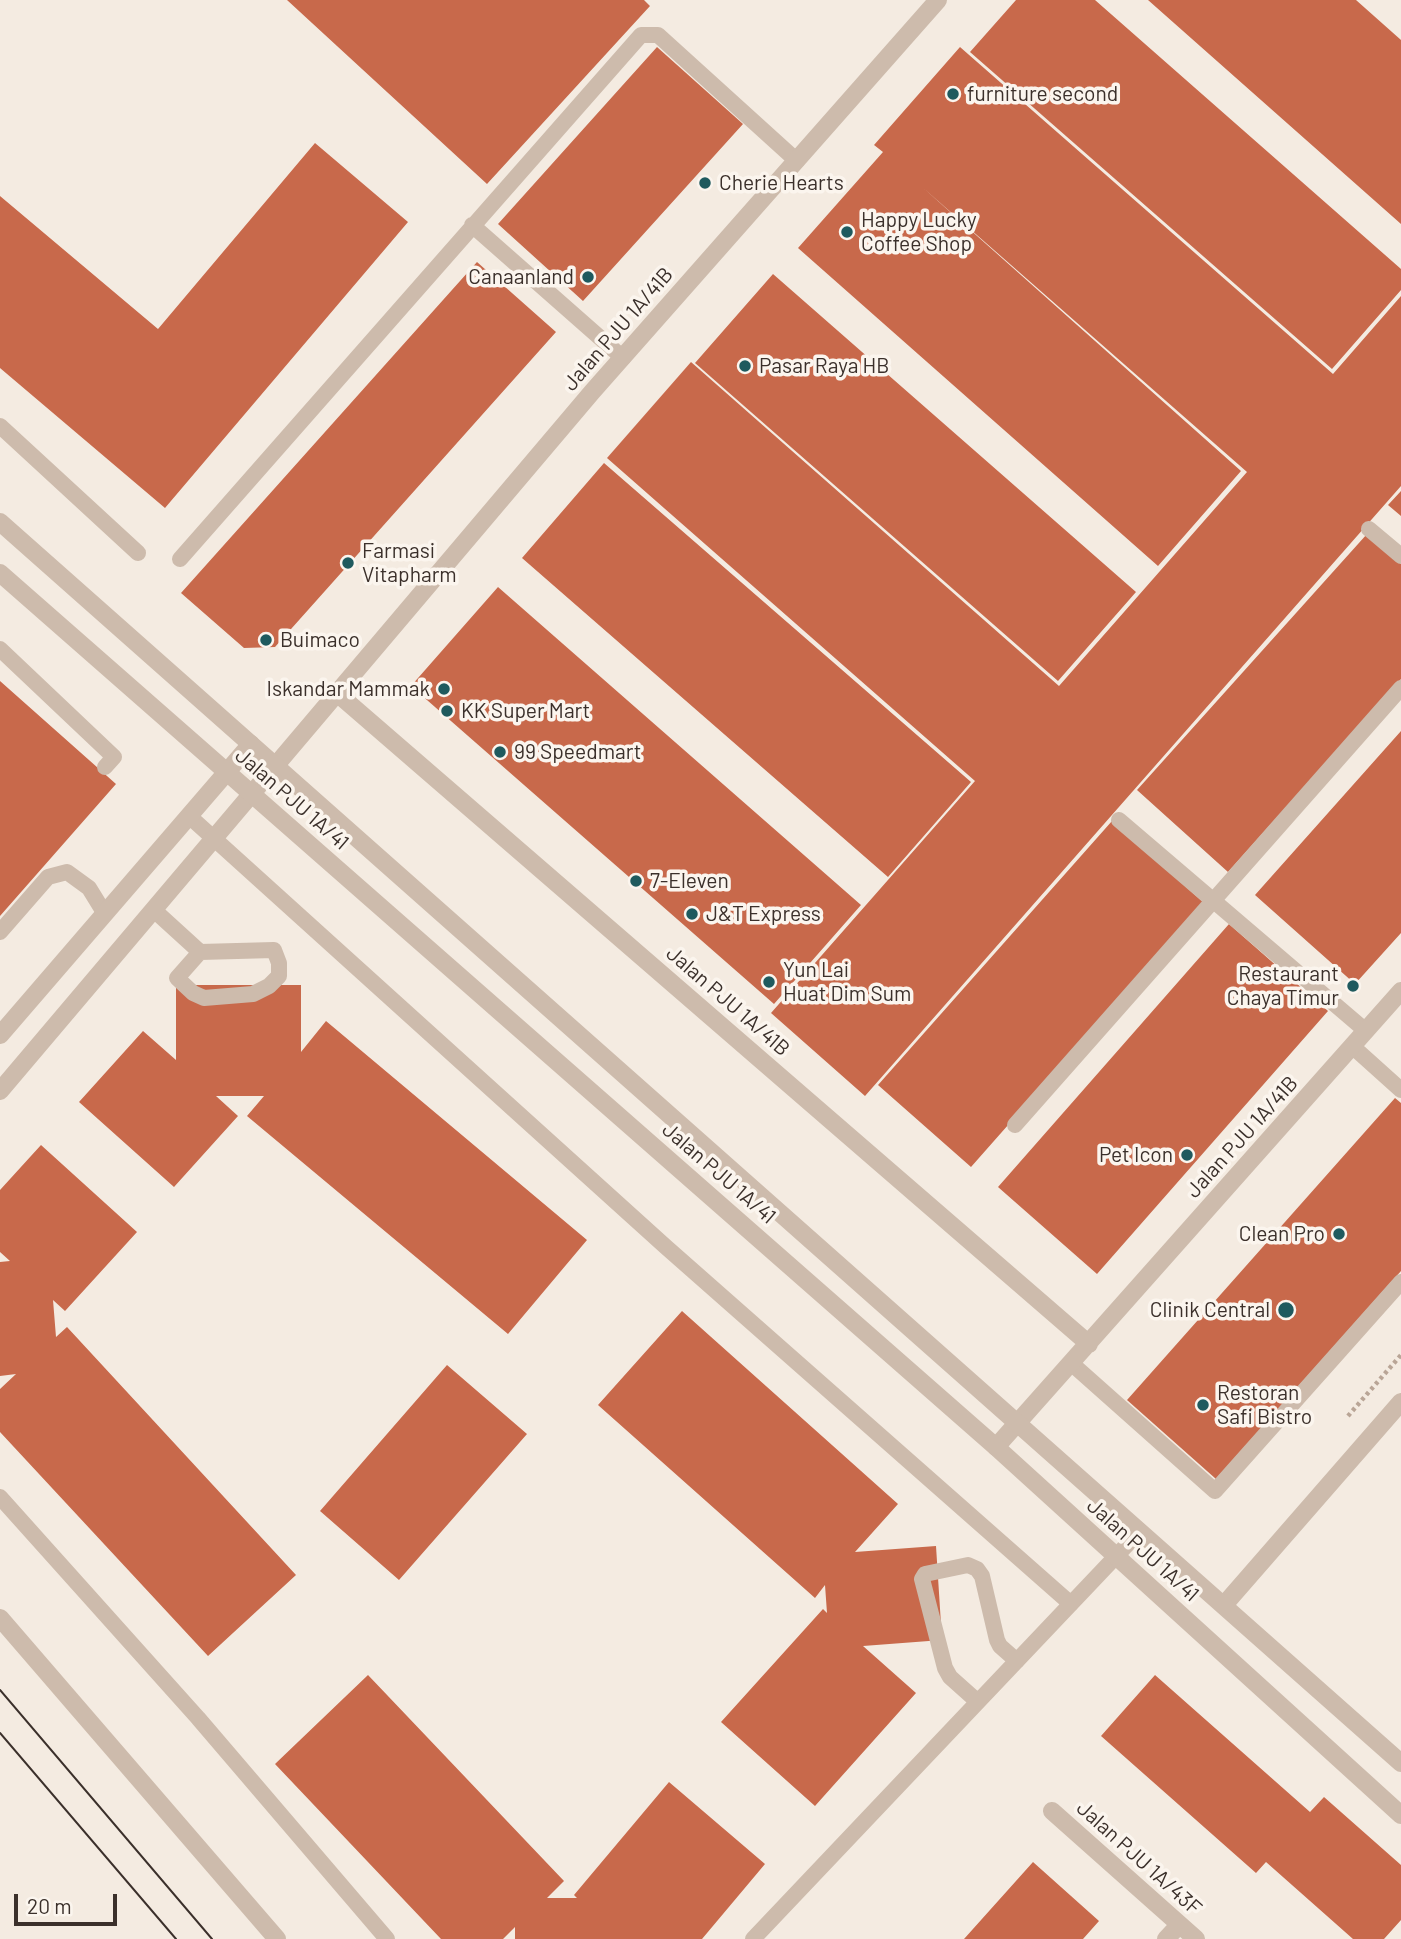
<!DOCTYPE html>
<html>
<head>
<meta charset="utf-8">
<style>
	body { margin:0 }
	#map { position:relative; width:1401px; height:1939px; overflow:hidden; background:#f4ebe1; font-family:Barlow,sans-serif }
	canvas { display:block }
	.scale { position:absolute; left:14px; top:1894px; width:103px; height:32px; box-sizing:border-box; border:4px solid #3b302b; border-top:0; padding-left:9px; font-size:21px; line-height:24px; white-space:nowrap; color:#3b302b; -webkit-text-stroke:5px #fbf5ee; paint-order:stroke }
</style>
</head>
<body>
<div id="map">
<canvas width="1401" height="1939"></canvas>
<div class="scale">20 m</div>
</div>
<script>
const c = document.querySelector('canvas').getContext('2d');
c.lineJoin = 'round';
function paint(path, color) {
  c.fillStyle = color;
  c.fill(path, 'evenodd');
}
function shape(rows) {
  const path = new Path2D();
  for (const r of rows) {
    path.moveTo(r[0], r[1]);
    for (let i = 2; i < r.length; i += 2) path.lineTo(r[i], r[i + 1]);
  }
  return path;
}
function trace(path, color, width, dash) {
  c.strokeStyle = color;
  c.lineWidth = width;
  c.lineCap = dash ? 'butt' : 'round';
  c.setLineDash(dash || []);
  c.stroke(path);
}
function drawText(font, color, halo, rows, align = 'center') {
  c.font = font + ' Barlow,sans-serif';
  c.lineWidth = 7;
  c.setLineDash([]);
  c.textBaseline = 'middle';
  c.strokeStyle = halo;
  c.fillStyle = color;
  for (const [text, x, y, turn = 0] of rows) {
    c.save();
    c.translate(x, y);
    c.rotate((+turn || 0) * Math.PI / 180);
    c.textAlign = isNaN(turn) ? turn : align;
    if (halo) c.strokeText(text, 0, 0);
    c.fillText(text, 0, 0);
    c.restore();
  }
}
paint(shape([
	[287,0,644,0,650,6,487,184],
	[1016,0,1095,0,1401,269,1401,290,1332,369,970,52],
	[1148,0,1356,0,1401,40,1401,224],
	[657,47,743,124,583,301,498,224],
	[960,47,1333,374,1401,296,1401,486,865,1096,771,1013,975,781,607,458,691,362,1059,686,1247,472,921,186,1241,471,1158,566,798,248,883,152,874,145],
	[315,143,408,222,165,508,0,368,0,196,158,329],
	[477,262,556,332,275,647,244,648,181,593],
	[773,274,1136,592,1058,681,695,363],
	[604,463,971,782,888,877,522,558],
	[1401,491,1401,516,1388,505],
	[1367,534,1401,564,1401,679,1228,872,1137,790],
	[498,587,861,905,774,1004,411,686],
	[0,681,116,784,0,916],
	[1401,731,1401,933,1355,984,1255,895],
	[1112,821,1204,903,971,1167,878,1085],
	[1229,924,1328,1011,1097,1274,998,1187],
	[176,985,301,985,301,1052,326,1021,587,1240,508,1334,247,1116,264,1096,216,1096,238,1116,174,1187,79,1102,143,1031,176,1060],
	[1395,1098,1401,1103,1401,1271,1216,1479,1127,1400],
	[41,1145,137,1232,65,1311,53,1300,56,1337,67,1327,296,1575,208,1656,0,1432,0,1389,16,1374,0,1376,0,1262,10,1261,0,1252,0,1190],
	[682,1311,898,1504,855,1552,936,1546,942,1640,863,1646,916,1693,815,1806,721,1722,823,1609,827,1613,825,1585,815,1598,598,1405],
	[447,1365,527,1434,399,1580,320,1511],
	[368,1675,564,1881,547,1898,577,1898,574,1895,669,1782,765,1864,702,1939,515,1939,515,1927,503,1939,441,1939,275,1764],
	[1155,1675,1310,1812,1324,1797,1401,1865,1401,1920,1384,1939,1353,1939,1266,1862,1256,1873,1101,1736],
	[1033,1862,1099,1921,1083,1939,964,1939]
]), '#c8694b');
trace(shape([
	[1348,1416,1401,1355]
]), '#b9a596', 4.5, [3.5, 3.5]);
trace(shape([
	[472,225,623,358],
	[0,426,138,553],
	[1369,529,1401,556],
	[180,559,641,35,658,35,797,161],
	[0,649,114,757,105,767],
	[189,816,666,1247,1071,1604],
	[1119,820,1366,1031],
	[155,911,200,952],
	[0,932,48,877,67,872,89,888,105,914],
	[274,950,279,963,279,976,269,986,253,994,204,998,193,993,177,978,200,952,274,950],
	[1352,1046,1401,1090],
	[1015,1125,1401,688],
	[1071,1363,1215,1491,1401,1282],
	[0,1497,198,1718,387,1939],
	[978,1702,950,1677,945,1668,922,1579,925,1574,968,1565,977,1569,982,1576,997,1640,1000,1646,1017,1661],
	[753,1939,1140,1531]
]), '#cdbbac', 16);
trace(shape([
	[338,694,1089,1344],
	[0,1035,251,744],
	[0,1091,592,392,938,0],
	[996,1447,1401,991],
	[1224,1605,1401,1402],
	[0,1618,277,1939],
	[1052,1811,1196,1939],
	[1166,1939,1179,1925]
]), '#cdbbac', 18);
trace(shape([
	[0,522,1401,1763],
	[0,573,996,1447,1401,1815]
]), '#cdbbac', 18);
trace(shape([
	[0,1690,212,1939],
	[0,1733,176,1939]
]), '#3b302b', 2);
for (const [x, y, r, color] of [
	[953,94,7,"#1f5a5e"],
	[705,183,7,"#1f5a5e"],
	[847,232,7,"#1f5a5e"],
	[588,277,7,"#1f5a5e"],
	[745,366,7,"#1f5a5e"],
	[348,563,7,"#1f5a5e"],
	[266,640,7,"#1f5a5e"],
	[444,689,7,"#1f5a5e"],
	[447,711,7,"#1f5a5e"],
	[500,752,7,"#1f5a5e"],
	[636,881,7,"#1f5a5e"],
	[692,914,7,"#1f5a5e"],
	[769,982,7,"#1f5a5e"],
	[1353,986,7,"#1f5a5e"],
	[1187,1155,7,"#1f5a5e"],
	[1339,1234,7,"#1f5a5e"],
	[1286,1310,9,"#1f5a5e"],
	[1203,1405,7,"#1f5a5e"]
]) {
  const dot = new Path2D();
  dot.arc(x, y, r, 0, 2 * Math.PI);
  c.fillStyle = color;
  c.fill(dot);
  trace(dot, '#fbf5ee', 2.5);
}
drawText('21px', '#3b302b', '#fbf5ee', [
	["furniture second",967,94],
	["Cherie Hearts",719,183],
	["Happy Lucky",861,220],
	["Coffee Shop",861,244],
	["Canaanland",574,277,"right"],
	["Pasar Raya HB",759,366],
	["Farmasi",362,551],
	["Vitapharm",362,575],
	["Buimaco",280,640],
	["Iskandar Mammak",430,689,"right"],
	["KK Super Mart",461,711],
	["99 Speedmart",514,752],
	["7-Eleven",650,881],
	["J&T Express",706,914],
	["Yun Lai",783,970],
	["Huat Dim Sum",783,994],
	["Restaurant",1339,974,"right"],
	["Chaya Timur",1339,998,"right"],
	["Pet Icon",1173,1155,"right"],
	["Clean Pro",1325,1234,"right"],
	["Clinik Central",1270,1310,"right"],
	["Restoran",1217,1393],
	["Safi Bistro",1217,1417]
], 'left');
drawText('21px', '#3b302b', '#fbf5ee', [
	["Jalan PJU 1A/41B",618,329,-49],
	["Jalan PJU 1A/41",292,799,41],
	["Jalan PJU 1A/41B",728,1001,41],
	["Jalan PJU 1A/41B",1242,1137,-48],
	["Jalan PJU 1A/41",719,1173,41],
	["Jalan PJU 1A/41",1143,1550,42],
	["Jalan PJU 1A/43F",1139,1858,42]
]);
</script>
</body>
</html>
